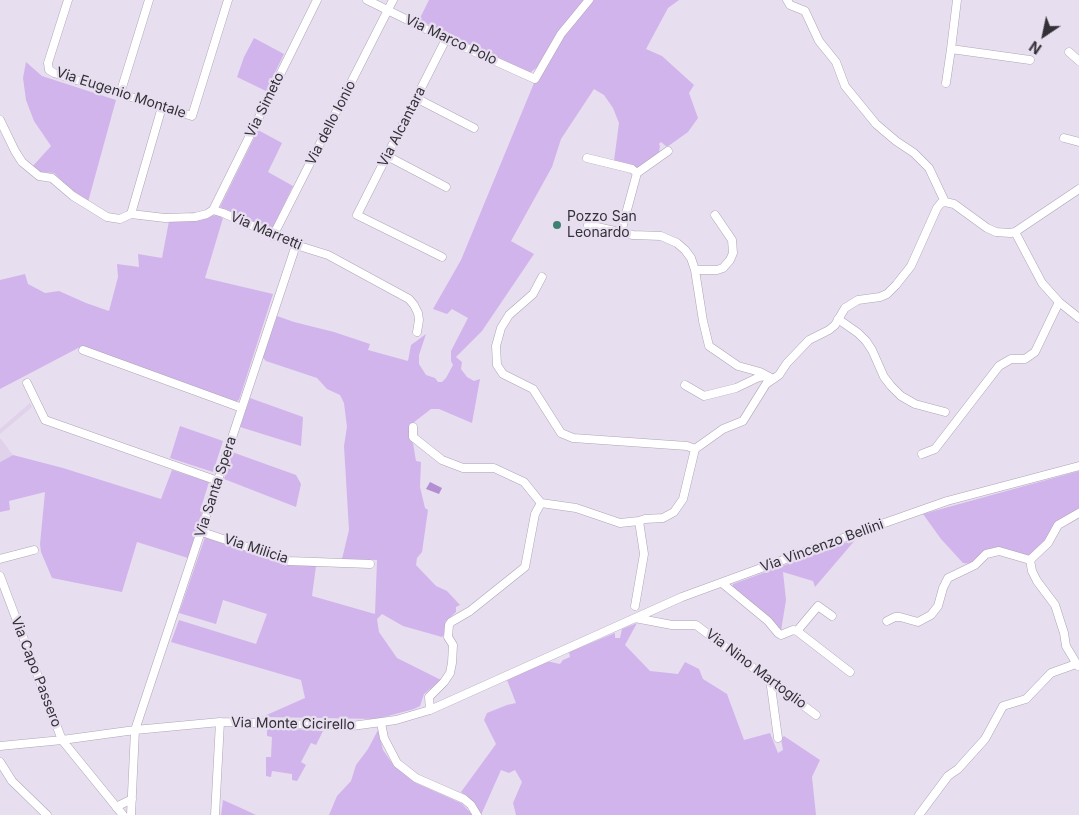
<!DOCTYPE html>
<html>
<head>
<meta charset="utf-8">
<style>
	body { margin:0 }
	#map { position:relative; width:1079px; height:815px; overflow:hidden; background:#e7deef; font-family:Inter,sans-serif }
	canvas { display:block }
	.north { position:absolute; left:1019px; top:10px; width:50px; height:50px; -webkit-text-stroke:4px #e7deef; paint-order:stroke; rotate:214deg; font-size:14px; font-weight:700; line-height:20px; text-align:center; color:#343037 }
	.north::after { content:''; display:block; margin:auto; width:18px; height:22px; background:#343037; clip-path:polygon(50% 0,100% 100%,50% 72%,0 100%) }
</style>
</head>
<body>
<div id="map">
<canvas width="1079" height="815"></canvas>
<div class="north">N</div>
</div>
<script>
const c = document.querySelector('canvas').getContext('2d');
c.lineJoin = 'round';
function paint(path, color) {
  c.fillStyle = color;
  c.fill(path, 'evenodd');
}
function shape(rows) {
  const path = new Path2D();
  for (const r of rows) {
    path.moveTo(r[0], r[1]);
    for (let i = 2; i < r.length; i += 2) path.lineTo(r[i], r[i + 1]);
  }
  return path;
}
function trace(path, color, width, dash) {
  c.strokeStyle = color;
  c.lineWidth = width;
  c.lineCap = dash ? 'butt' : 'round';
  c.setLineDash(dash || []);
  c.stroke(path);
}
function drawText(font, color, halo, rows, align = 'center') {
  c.font = font + ' Inter,sans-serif';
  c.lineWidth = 4.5;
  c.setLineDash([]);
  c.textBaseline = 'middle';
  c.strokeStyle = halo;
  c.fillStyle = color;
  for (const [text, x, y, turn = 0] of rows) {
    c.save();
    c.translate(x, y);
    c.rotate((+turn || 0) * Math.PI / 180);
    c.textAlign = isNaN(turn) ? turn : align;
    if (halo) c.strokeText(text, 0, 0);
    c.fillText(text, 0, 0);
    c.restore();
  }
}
paint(shape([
	[30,403,32,407,0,434,0,429],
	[0,438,13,455,0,462]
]), '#dfd2ea');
paint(shape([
	[429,0,585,0,540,65,531,72,527,72,419,20],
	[593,0,679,0,668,8,646,49,662,56,694,85,689,93,698,118,688,132,667,147,661,142,659,144,660,146,659,153,639,167,635,167,614,161,619,123,613,108,604,95,594,89,561,139,552,167,511,241,534,254,482,331,456,357,462,362,461,369,467,377,474,381,480,379,472,423,439,409,431,409,409,426,409,436,413,443,416,461,421,462,420,487,425,508,428,510,422,552,417,558,416,565,436,586,447,591,460,605,456,607,456,612,445,622,445,633,442,637,403,626,382,614,377,619,379,632,397,658,441,680,424,694,420,706,414,709,377,719,262,717,305,698,301,680,171,642,179,620,256,644,267,614,223,600,216,624,179,613,205,537,288,565,316,566,312,596,375,614,377,560,342,559,349,530,344,446,347,427,344,403,340,395,327,389,317,378,266,361,262,357,277,316,294,322,334,332,370,344,368,350,408,361,411,345,426,334,419,355,419,364,426,375,435,378,438,382,442,382,446,378,453,365,451,361,451,351,468,318,452,309,447,314,433,309,461,260,534,83,536,84,565,34],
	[254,38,284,54,266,91,237,77,244,57],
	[26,62,42,76,116,100,88,202,74,193,54,173,40,172,32,167,51,146,34,121,26,100,23,78],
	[258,130,282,143,268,172,293,186,271,231,220,207],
	[216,215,223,218,205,278,273,294,239,400,235,402,82,346,0,389,0,280,25,274,28,284,45,293,59,291,86,303,109,311,118,277,117,264,139,267,138,254,162,258,169,221,196,220],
	[250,398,303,417,301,446,240,427],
	[180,426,223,441,213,472,170,458],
	[232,452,296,475,301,484,296,507,224,479],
	[13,455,63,468,161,499,172,470,209,482,200,511,202,513,188,558,137,542,122,592,52,578,41,552,40,544,45,492,9,501,10,510,0,512,0,462],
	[1079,471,1079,510,1029,556,997,549,971,564,963,563,941,539,923,514],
	[856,539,815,587,813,581,783,572,786,600,781,631,732,587,733,584],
	[637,623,625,645,650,671,678,674,685,662,699,669,703,679,727,694,744,740,770,733,778,753,783,750,781,739,784,736,820,760,812,777,816,815,516,815,513,803,522,782,515,770,509,773,501,770,481,815,475,804,461,792,496,744,484,720,487,713,507,705,516,703,507,680,546,661,560,664,563,660,570,657,569,652,615,633,615,638,620,638,622,629],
	[267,727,323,731,316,745,311,743,301,762,306,765,297,781,292,780,292,774,272,771,271,777,266,776,266,757,271,757,272,737,267,736],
	[378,730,383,750,392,763,416,783,461,803,473,815,329,815,337,796,351,781,356,765,368,749],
	[223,800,241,808,256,815,221,815]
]), '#d2b4ec');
paint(shape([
	[430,482,442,488,439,494,426,489]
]), '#b48ed3');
const minor = shape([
	[68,0,48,63,49,70,54,73,192,116,228,0],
	[367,0,446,39,535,79,561,34,589,0],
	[787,0,790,5,805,11,819,41,836,62,845,86,876,124,896,141,914,153,929,168,945,202],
	[957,0,951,49,1030,60],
	[1069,52,1079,61],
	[946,83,951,49],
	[120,94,149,0],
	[416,98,474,128],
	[0,120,15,151,22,162,39,176,52,178,73,196,107,217,120,219,131,214,165,218,195,217,207,214,213,210,223,213,296,245,328,255,409,299,414,305,418,313,419,320,417,332],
	[1064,138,1079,142],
	[387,156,446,187],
	[587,158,632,169,637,173],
	[213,210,317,0],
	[131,214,162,107],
	[588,225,633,235,661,236,677,243,685,250,691,258,695,270,703,321,709,346,738,366,760,372,773,379],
	[621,232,637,173,668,151],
	[1015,232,1042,283,1059,302,1079,318],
	[273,236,393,0],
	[442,257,357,215,446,39],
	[695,270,717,270,723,268,730,260,733,253,732,240,715,215],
	[542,277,533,294,509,315,501,328,496,346,497,365,503,374,533,389,561,433,573,438,687,446,695,449],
	[838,319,858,333,866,341,872,350,884,377,891,386,901,396,915,404,945,412],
	[83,350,242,408],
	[27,383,45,420,218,481],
	[685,385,704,396,736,388,759,377,767,376],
	[413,427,413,437,442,460,463,468,494,468,524,482,541,503,576,508,620,523,639,521,644,554,635,606],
	[922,454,935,449,999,366,1011,359,1025,359,1035,352,1059,302],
	[639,521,645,519,663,518,674,512,683,499,695,449,723,429,743,421,766,384,779,375,787,363,809,340,829,330,835,325,845,308,858,300,880,297,887,294,896,285,911,266,937,208,941,203,945,202,954,204,987,228,996,232,1010,233,1015,232,1079,189],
	[202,532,289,561,370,564],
	[0,559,34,550],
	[0,576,62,740,123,815],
	[722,583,768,621,778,633,781,635,793,630,797,631,850,672],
	[635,618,672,625,696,625,816,715],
	[887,621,895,617,900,617,918,622,931,615,938,606,943,588,948,578,975,565,986,554,999,551,1030,560],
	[797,631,818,606,832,616],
	[1078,666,1066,646,1064,633,1055,605,1037,581,1032,571,1030,560,1048,543,1058,525,1079,513],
	[770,679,778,738],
	[430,710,429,697,444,682,450,673,452,663,453,645,448,637,449,625,451,622,470,611,525,567,535,514,541,503],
	[381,723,384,738,397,763,416,778,464,799,471,805,477,815],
	[0,746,62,740,135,730,220,722,352,726,396,720,430,710,682,597,876,526,947,501,1079,466],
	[0,762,12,781,47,815],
	[116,807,132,799],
	[131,815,135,730,296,245],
	[215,815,220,722],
	[919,815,948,776,958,769,985,739,1003,706,1026,699,1051,673,1076,664]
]);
trace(minor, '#aea5b5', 9);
trace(minor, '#fff', 8);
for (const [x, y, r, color] of [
	[557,225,5,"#3e8173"]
]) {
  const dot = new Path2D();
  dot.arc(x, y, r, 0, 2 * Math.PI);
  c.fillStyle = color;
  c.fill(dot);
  trace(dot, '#e7deef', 2);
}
drawText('14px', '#343037', '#e7deef', [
	["Via Marco Polo",451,40,25],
	["Via Eugenio Montale",121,93,18],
	["Via Simeto",265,105,-64],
	["Via dello Ionio",331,123,-63],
	["Via Alcantara",402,127,-63],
	["Via Marretti",266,231,23],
	["Via Santa Spera",216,487,-72],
	["Via Vincenzo Bellini",822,546,-20],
	["Via Milicia",256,549,18],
	["Via Nino Martoglio",756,669,37],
	["Via Capo Passero",36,672,69],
	["Via Monte Cicirello",293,724,1]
]);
drawText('14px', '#343037', '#e7deef', [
	["Pozzo San",567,217],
	["Leonardo",567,233]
], 'left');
</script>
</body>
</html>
